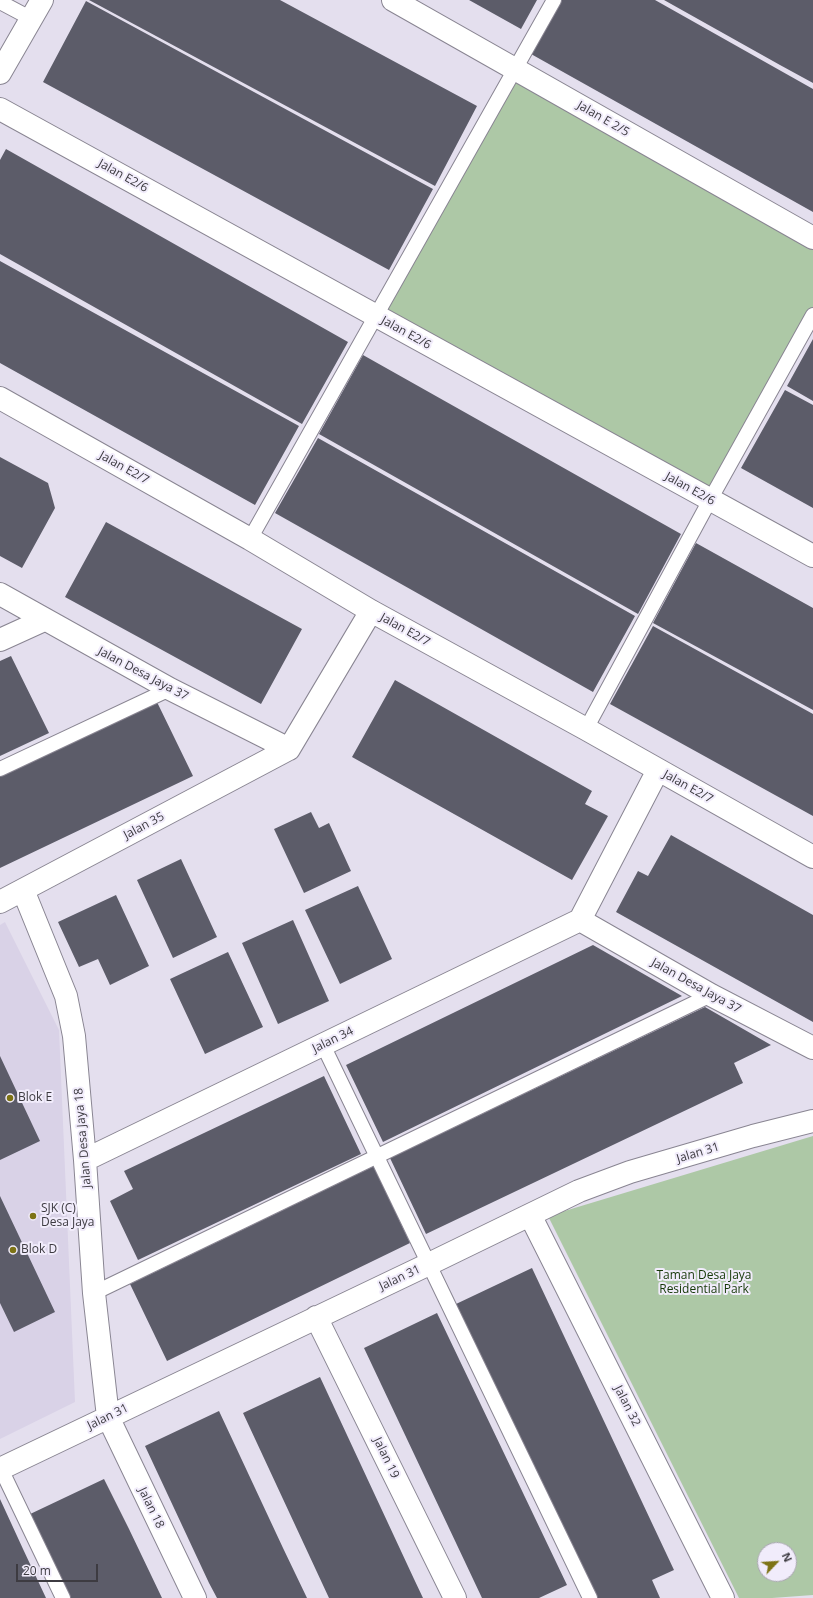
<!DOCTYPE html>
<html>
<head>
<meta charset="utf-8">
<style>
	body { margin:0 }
	#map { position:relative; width:813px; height:1598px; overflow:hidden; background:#e4dfee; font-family:"Open Sans",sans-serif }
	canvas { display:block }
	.north { position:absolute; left:757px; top:1542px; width:40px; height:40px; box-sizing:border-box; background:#f1ecfb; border:1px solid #a9a5b1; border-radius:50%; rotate:65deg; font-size:11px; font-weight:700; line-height:16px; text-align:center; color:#3d3b41 }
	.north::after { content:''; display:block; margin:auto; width:14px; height:18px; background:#7d7315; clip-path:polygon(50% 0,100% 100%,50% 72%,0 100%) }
	.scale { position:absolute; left:16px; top:1564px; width:82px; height:18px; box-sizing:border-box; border:2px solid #3d3b41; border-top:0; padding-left:5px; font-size:12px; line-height:14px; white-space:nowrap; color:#3d3b41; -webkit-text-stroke:3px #f1ecfb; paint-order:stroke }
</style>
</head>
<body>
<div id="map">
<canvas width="813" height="1598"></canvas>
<div class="north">N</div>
<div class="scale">20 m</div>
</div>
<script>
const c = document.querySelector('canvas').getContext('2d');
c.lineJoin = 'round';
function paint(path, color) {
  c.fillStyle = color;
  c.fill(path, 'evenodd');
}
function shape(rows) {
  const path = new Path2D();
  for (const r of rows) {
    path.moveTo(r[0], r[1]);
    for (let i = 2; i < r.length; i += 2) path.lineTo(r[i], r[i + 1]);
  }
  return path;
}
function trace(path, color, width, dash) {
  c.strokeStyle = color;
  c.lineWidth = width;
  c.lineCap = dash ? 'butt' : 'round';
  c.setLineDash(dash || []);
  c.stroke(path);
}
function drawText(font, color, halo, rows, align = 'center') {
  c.font = font + ' "Open Sans",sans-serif';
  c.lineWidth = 4;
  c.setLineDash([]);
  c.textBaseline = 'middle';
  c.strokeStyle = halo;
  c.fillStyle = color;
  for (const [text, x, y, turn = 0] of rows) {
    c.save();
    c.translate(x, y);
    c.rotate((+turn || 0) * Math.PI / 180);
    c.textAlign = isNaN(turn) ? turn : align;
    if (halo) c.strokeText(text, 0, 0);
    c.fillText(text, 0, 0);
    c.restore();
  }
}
paint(shape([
	[5,922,59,1030,75,1402,0,1439,0,925]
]), '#d9d2e7');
paint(shape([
	[515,69,813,238,813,315,710,500,376,316],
	[813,1136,813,1595,772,1598,739,1598,548,1216],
	[765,1550,789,1550,789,1574,765,1574]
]), '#adc8a6');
paint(shape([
	[89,0,280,0,477,106,435,186],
	[469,0,537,0,521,29],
	[562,0,655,0,813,89,813,212,531,54],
	[664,0,813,0,813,83,780,65],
	[86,1,433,189,389,270,43,82],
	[6,149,348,342,302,424,0,254,0,160],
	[0,261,299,426,255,505,0,363],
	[813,339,813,401,787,386],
	[363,355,681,534,638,614,319,434],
	[785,390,813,405,813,508,741,468],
	[318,438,635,616,593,692,275,513],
	[0,457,48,483,55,508,22,568,0,556],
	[106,522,302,629,261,704,65,597],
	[696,543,813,608,813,710,653,623],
	[653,626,813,714,813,816,610,704],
	[11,656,49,733,0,756,0,661],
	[395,680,592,791,585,804,608,816,572,880,352,757],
	[156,700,193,776,0,868,0,775],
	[311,812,319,828,329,823,351,871,304,893,274,829],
	[671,835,813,915,813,1022,616,912,638,871,648,876],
	[181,859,217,937,173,958,137,880],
	[358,886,392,959,340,984,305,910],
	[116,895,149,966,110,985,98,959,79,967,58,922],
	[293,920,329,1001,278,1024,242,943],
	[593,945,682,996,383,1142,346,1065],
	[228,952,263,1027,205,1054,170,979],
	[705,1007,771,1045,734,1063,743,1083,426,1234,390,1158],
	[0,1056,40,1141,0,1160],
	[324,1076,361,1154,138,1260,110,1201,133,1189,124,1171],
	[374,1166,410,1243,167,1361,130,1284],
	[0,1196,55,1312,14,1332,0,1303],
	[532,1268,674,1570,652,1580,660,1598,594,1598,456,1304],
	[437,1313,567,1585,539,1598,482,1598,364,1348],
	[320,1377,414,1579,423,1598,329,1598,243,1413],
	[219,1411,283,1548,307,1598,217,1598,209,1583,145,1446],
	[104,1479,129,1529,162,1598,65,1598,26,1516],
	[0,1499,23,1549,46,1598,0,1598]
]), '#5c5c69');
const lane = shape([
	[0,2,32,19],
	[250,539,554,0],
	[586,729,710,500,813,315],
	[0,769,170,689],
	[323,1045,590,1598],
	[94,1293,711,995],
	[1,1469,63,1598]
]);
const street = shape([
	[393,0,813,238],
	[0,73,42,0],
	[0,109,813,556],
	[0,398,250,539,371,611,586,729,813,857],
	[0,594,170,689,289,749],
	[0,640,44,620],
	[289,749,371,611],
	[23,890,66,996,74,1036,85,1160,94,1293,108,1417,195,1598],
	[0,902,289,749],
	[580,920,711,995,813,1048],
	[580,920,658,770],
	[85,1160,580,920],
	[530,1215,723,1598],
	[316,1317,455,1598],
	[0,1469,429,1264,579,1191,630,1172,753,1136,813,1121]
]);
trace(lane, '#898592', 16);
trace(street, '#898592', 24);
trace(lane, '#fff', 14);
trace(street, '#fff', 22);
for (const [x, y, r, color] of [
	[10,1098,4,"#7d7315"],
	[33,1216,4,"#7d7315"],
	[13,1250,4,"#7d7315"]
]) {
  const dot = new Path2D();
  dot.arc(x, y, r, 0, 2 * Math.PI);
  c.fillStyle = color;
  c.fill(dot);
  trace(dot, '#f1ecfb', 1.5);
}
drawText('12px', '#3d3b41', '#f1ecfb', [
	["Jalan E 2/5",603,119,30],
	["Jalan E2/6",123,176,29],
	["Jalan E2/6",406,333,29],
	["Jalan E2/7",124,468,29],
	["Jalan E2/6",690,489,29],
	["Jalan E2/7",405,630,29],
	["Jalan Desa Jaya 37",143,674,28],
	["Jalan E2/7",688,787,29],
	["Jalan 35",144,826,-28],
	["Jalan Desa Jaya 37",696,986,29],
	["Jalan 34",333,1040,-26],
	["Jalan Desa Jaya 18",83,1138,-95],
	["Jalan 31",698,1153,-17],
	["Jalan 31",400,1278,-25],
	["Jalan 32",627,1406,63],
	["Jalan 31",108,1417,-26],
	["Jalan 19",386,1458,64],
	["Jalan 18",151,1508,64]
]);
drawText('12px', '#3d3b41', '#f1ecfb', [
	["Blok E",18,1098],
	["SJK (C)",41,1209],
	["Desa Jaya",41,1223],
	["Blok D",21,1250]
], 'left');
drawText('12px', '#153807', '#f1ecfb', [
	["Taman Desa Jaya",704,1276],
	["Residential Park",704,1290]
]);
</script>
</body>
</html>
